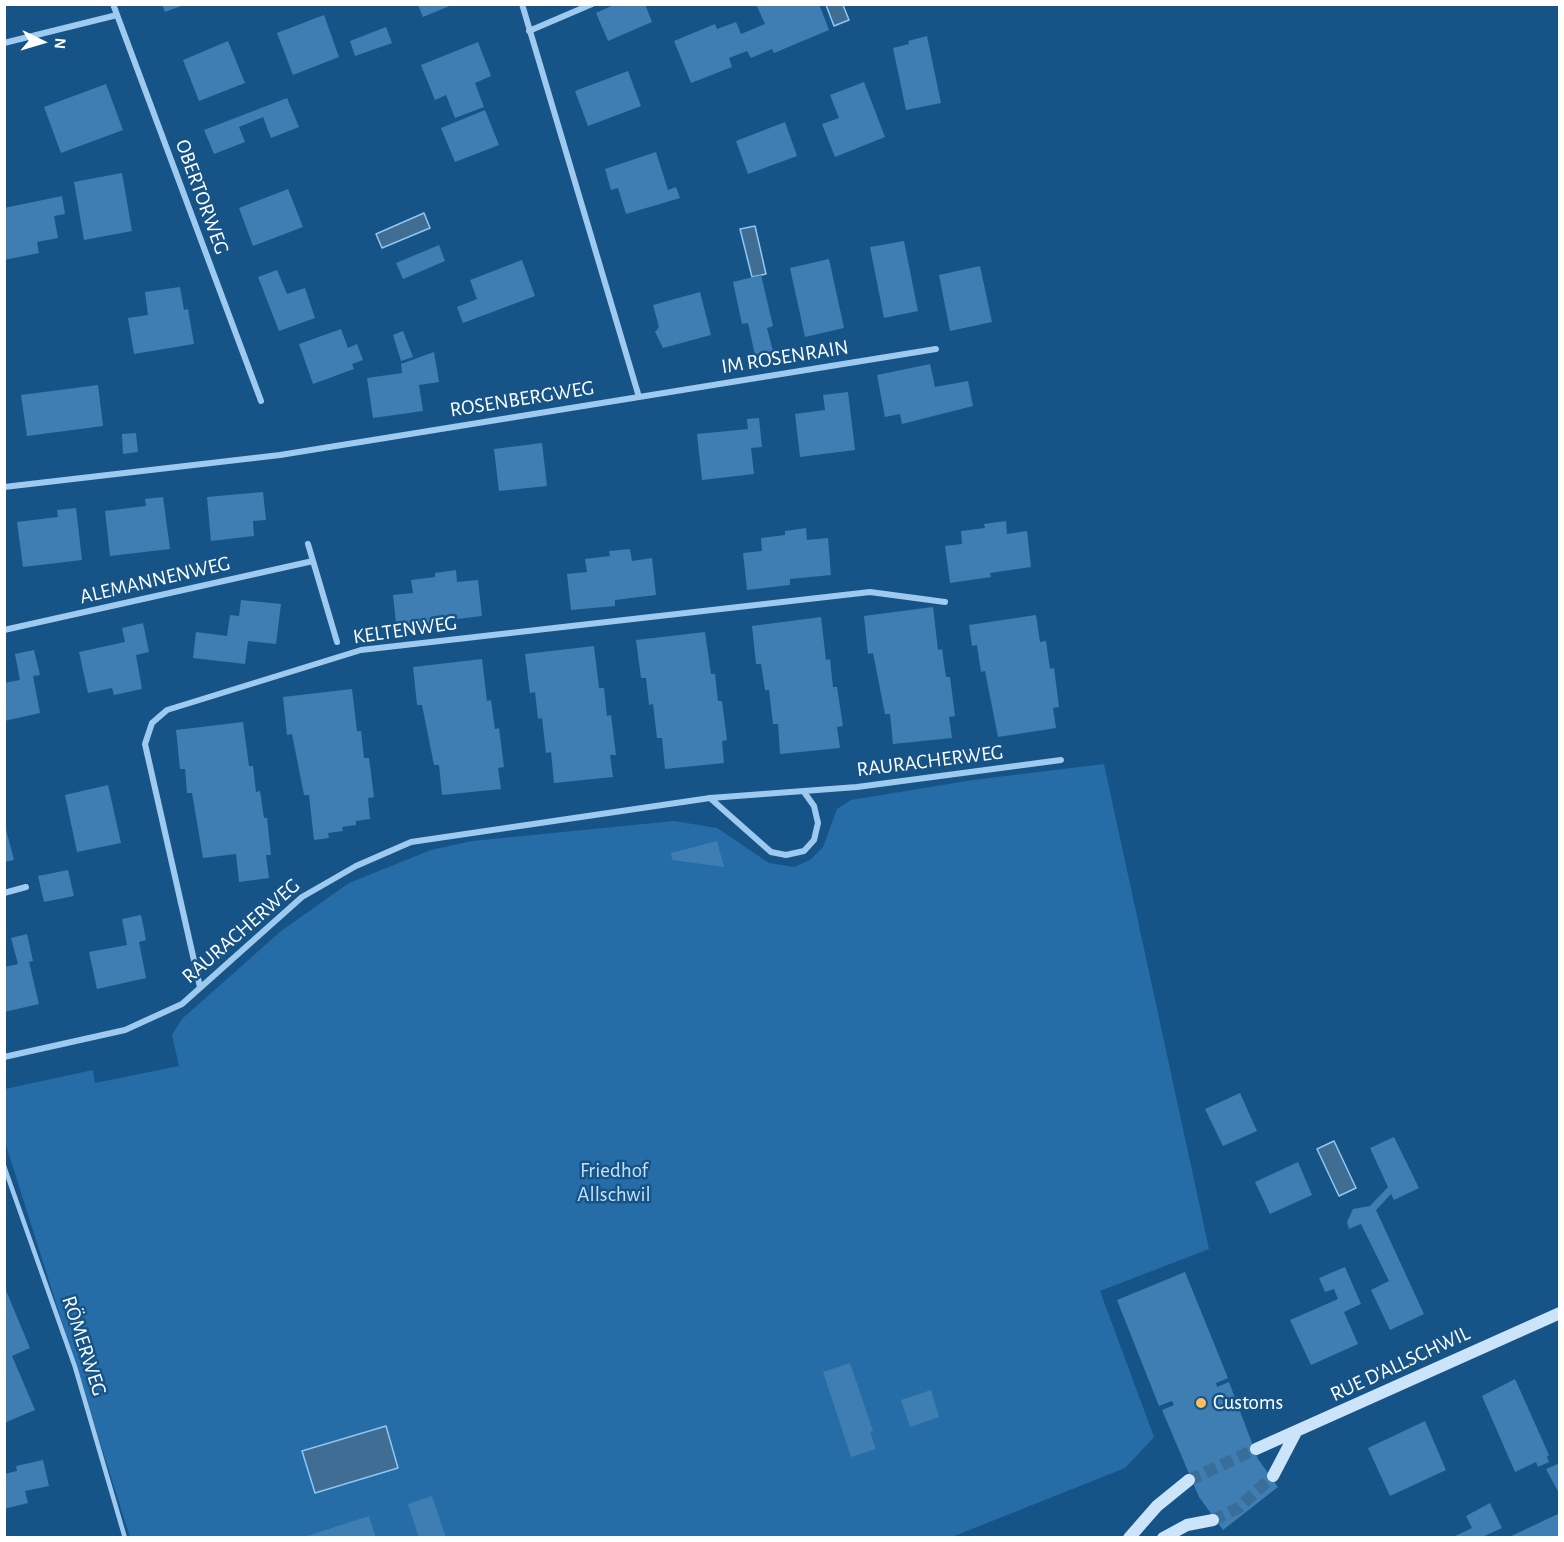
<!DOCTYPE html>
<html>
<head>
<meta charset="utf-8">
<style>
	body { margin:0 }
	#map { position:relative; width:1564px; height:1542px; overflow:hidden; background:#165488; font-family:"Alegreya Sans",sans-serif }
	canvas { display:block }
	.frame { position:absolute; inset:0; border:6px solid #fff; pointer-events:none }
	.north { position:absolute; left:12px; top:12px; width:60px; height:60px; -webkit-text-stroke:4px #165488; paint-order:stroke; rotate:95deg; font-size:16px; font-weight:700; line-height:24px; text-align:center; color:#fff }
	.north::after { content:''; display:block; margin:auto; width:21px; height:27px; background:#fff; clip-path:polygon(50% 0,100% 100%,50% 72%,0 100%) }
</style>
</head>
<body>
<div id="map">
<canvas width="1564" height="1542"></canvas>
<div class="frame"></div>
<div class="north">N</div>
</div>
<script>
const c = document.querySelector('canvas').getContext('2d');
c.lineJoin = 'round';
function paint(path, color) {
  c.fillStyle = color;
  c.fill(path, 'evenodd');
}
function shape(rows) {
  const path = new Path2D();
  for (const r of rows) {
    path.moveTo(r[0], r[1]);
    for (let i = 2; i < r.length; i += 2) path.lineTo(r[i], r[i + 1]);
  }
  return path;
}
function trace(path, color, width, dash) {
  c.strokeStyle = color;
  c.lineWidth = width;
  c.lineCap = dash ? 'butt' : 'round';
  c.setLineDash(dash || []);
  c.stroke(path);
}
function drawText(font, color, halo, rows, align = 'center') {
  c.font = font + ' "Alegreya Sans",sans-serif';
  c.lineWidth = 5;
  c.setLineDash([]);
  c.textBaseline = 'middle';
  c.strokeStyle = halo;
  c.fillStyle = color;
  for (const [text, x, y, turn = 0] of rows) {
    c.save();
    c.translate(x, y);
    c.rotate((+turn || 0) * Math.PI / 180);
    c.textAlign = isNaN(turn) ? turn : align;
    if (halo) c.strokeText(text, 0, 0);
    c.fillText(text, 0, 0);
    c.restore();
  }
}
paint(shape([
	[1104,764,1209,1249,1100,1291,1154,1437,1125,1468,952,1537,130,1537,5,1142,5,1089,93,1070,95,1083,179,1066,172,1035,182,1019,281,931,349,883,431,850,472,841,674,821,717,828,769,863,794,867,810,860,823,847,837,809,851,800,973,780]
]), '#266ca6');
const water = shape([
	[826,5,843,5,849,20,834,26,826,5],
	[424,213,430,228,382,248,376,234,424,213],
	[755,226,766,274,752,277,740,229,755,226],
	[1334,1141,1356,1188,1339,1196,1317,1149,1334,1141],
	[386,1426,398,1468,315,1493,302,1451,386,1426]
]);
paint(water, '#406d93');
trace(water, '#90c7f1', 1.5);
paint(shape([
	[162,4,184,4,184,5,165,12],
	[616,4,645,4,652,22,608,41,596,13],
	[756,4,819,4,829,30,774,53,772,49,751,58,747,51,729,58,732,67,691,83,674,41,715,24,717,29,736,22,741,34,765,24],
	[418,5,452,5,423,17],
	[324,15,339,57,293,75,277,33],
	[386,27,392,43,355,56,350,41],
	[927,36,941,103,906,110,893,48,909,44,908,41],
	[228,41,245,83,199,101,183,60],
	[478,42,491,76,475,83,484,107,455,118,446,95,435,100,421,65],
	[628,71,641,106,588,126,575,91],
	[864,82,885,137,835,157,822,124,839,118,830,95],
	[106,84,123,130,61,153,44,107],
	[287,98,299,127,271,138,263,117,239,127,245,142,214,154,204,130],
	[485,110,499,145,455,162,441,128],
	[785,122,797,156,748,174,736,141],
	[656,152,668,190,676,187,680,198,626,214,618,188,611,190,605,169],
	[122,173,132,231,84,240,74,182],
	[288,189,303,227,253,246,239,208],
	[62,196,65,214,54,216,58,238,37,242,39,253,4,260,4,208],
	[904,241,918,311,884,318,870,247],
	[439,245,445,261,403,279,396,263],
	[829,259,844,328,805,337,790,268],
	[522,260,535,296,463,323,457,307,477,299,470,280],
	[980,266,992,322,950,331,939,275],
	[277,270,287,294,305,288,315,318,279,331,258,277],
	[761,275,773,326,767,328,773,351,755,355,748,323,742,324,733,282],
	[180,287,184,310,188,309,194,344,134,354,128,318,148,315,145,292],
	[700,292,711,335,663,348,655,332,659,327,653,305],
	[341,329,348,348,357,344,363,360,352,364,354,369,313,384,299,344],
	[403,331,413,357,401,361,393,335],
	[434,352,439,382,419,385,423,411,373,418,367,378,402,373,401,364],
	[930,364,935,387,968,381,973,406,902,424,900,414,885,417,877,375],
	[98,385,103,426,27,436,21,395],
	[848,392,855,450,800,457,795,414,825,410,823,395],
	[759,418,762,447,751,448,754,474,702,480,697,434,748,429,747,419],
	[136,433,138,452,123,454,122,434],
	[542,443,547,486,499,491,494,449],
	[263,492,266,520,253,521,254,536,211,541,207,497],
	[163,497,170,549,110,556,105,511,146,506,145,499],
	[76,508,82,560,23,567,17,522,58,517,57,510],
	[1006,521,1007,534,1027,531,1031,567,990,573,991,577,950,583,945,546,962,544,961,531,985,528,984,524],
	[806,528,807,540,828,538,831,575,790,579,790,585,747,590,743,553,762,551,761,538,785,535,785,531],
	[630,549,632,561,652,558,656,595,615,600,615,606,571,610,567,574,587,572,585,559,610,556,609,551],
	[456,570,457,582,478,580,482,616,440,621,441,627,397,632,393,595,413,593,411,580,435,577,435,573],
	[241,600,281,604,276,644,248,641,245,664,193,658,196,632,227,636,230,615,239,616],
	[933,607,938,650,942,649,946,677,950,677,955,716,949,717,952,738,893,744,890,714,885,714,873,653,868,654,864,616],
	[1036,615,1040,642,1046,641,1050,669,1054,668,1059,707,1053,708,1056,728,998,737,985,671,981,672,977,645,972,646,969,625],
	[821,617,826,660,830,659,833,687,837,687,843,726,837,727,840,748,780,754,778,724,773,724,769,690,765,690,761,664,756,664,752,626],
	[143,623,149,652,136,655,142,689,114,695,112,688,88,693,79,652,125,642,122,628],
	[705,632,711,674,715,674,718,701,722,701,727,740,722,741,724,763,665,769,662,738,657,738,653,704,649,705,646,678,641,678,636,640],
	[594,646,599,688,604,688,607,716,611,715,616,755,610,755,613,777,554,783,551,752,546,753,542,718,538,719,535,692,530,693,525,654],
	[34,650,40,675,33,676,40,713,4,721,4,683,20,680,15,654],
	[482,659,487,701,491,700,495,729,499,728,504,767,498,768,501,789,442,795,439,765,434,765,422,705,417,705,413,667],
	[352,689,357,731,361,731,364,758,369,758,374,797,368,798,370,819,356,821,356,825,342,827,343,831,328,833,329,838,314,840,309,795,304,795,292,734,287,735,283,697],
	[243,722,249,766,253,766,256,792,260,791,264,818,267,818,271,855,266,855,269,878,239,882,236,854,203,858,192,793,187,793,185,769,180,769,176,730],
	[108,785,121,843,77,852,65,795],
	[4,822,14,860,4,862],
	[717,841,724,867,672,860,671,853],
	[68,870,74,896,44,902,38,876],
	[141,915,146,940,139,942,146,978,97,989,89,952,127,945,122,919],
	[27,934,33,961,29,962,39,1004,4,1012,4,967,18,964,11,938],
	[1240,1093,1257,1131,1223,1146,1205,1109],
	[1394,1137,1419,1188,1394,1200,1391,1194,1376,1210,1424,1314,1390,1330,1371,1290,1389,1281,1361,1224,1349,1229,1347,1222,1353,1209,1370,1206,1388,1187,1370,1148],
	[1298,1162,1312,1195,1270,1214,1255,1182],
	[1345,1267,1361,1304,1344,1312,1358,1344,1311,1365,1290,1320,1338,1299,1334,1289,1325,1292,1319,1278],
	[1185,1272,1228,1378,1216,1383,1217,1387,1229,1382,1258,1459,1278,1487,1223,1530,1199,1497,1162,1410,1174,1405,1172,1401,1159,1406,1117,1300],
	[4,1286,30,1348,12,1356,35,1410,4,1423],
	[850,1363,873,1431,870,1432,876,1449,851,1457,823,1372],
	[1515,1379,1549,1455,1547,1457,1549,1462,1538,1467,1536,1462,1515,1472,1482,1396],
	[931,1390,939,1417,910,1427,901,1400],
	[1425,1421,1446,1470,1390,1496,1368,1448],
	[43,1460,49,1486,25,1491,28,1503,4,1509,4,1474,17,1471,16,1466],
	[1560,1463,1560,1495,1546,1469],
	[432,1496,446,1538,419,1538,408,1504],
	[1490,1503,1502,1528,1480,1538,1451,1538,1472,1528,1466,1516],
	[1560,1513,1560,1538,1507,1538],
	[369,1516,376,1538,308,1538,307,1536]
]), '#3e7eb2');
trace(shape([
	[1189,1480,1256,1449],
	[1213,1520,1238,1508,1273,1476]
]), '#396e9a', 12, [12, 6]);
trace(shape([
	[4,1166,75,1367,125,1538]
]), '#9dcaee', 4.5);
trace(shape([
	[113,4,261,401],
	[529,31,592,4],
	[4,43,117,15],
	[639,397,936,349],
	[4,487,280,455,639,397,522,4],
	[308,544,337,642],
	[4,630,313,561],
	[710,798,771,852,786,855,804,851,814,840,818,823,814,806,804,792],
	[4,893,26,887],
	[200,987,145,744,152,723,167,710,361,650,870,592,945,602],
	[4,1057,125,1030,182,1004,302,897,356,866,411,842,710,798,857,787,1061,760]
]), '#9dcaee', 6);
trace(shape([
	[1256,1449,1560,1313],
	[1273,1476,1295,1434],
	[1129,1538,1157,1506,1189,1480],
	[1163,1538,1187,1525,1213,1520]
]), '#cbe4fa', 12);
for (const [x, y, r, color] of [
	[1201,1403,6,"#ffbe5b"]
]) {
  const dot = new Path2D();
  dot.arc(x, y, r, 0, 2 * Math.PI);
  c.fillStyle = color;
  c.fill(dot);
  trace(dot, '#165488', 2);
}
drawText('21px', '#fff', '#165488', [
	["OBERTORWEG",202,197,70],
	["IM ROSENRAIN",785,357,-9],
	["ROSENBERGWEG",522,399,-9],
	["ALEMANNENWEG",155,580,-13],
	["KELTENWEG",405,630,-8],
	["RAURACHERWEG",930,761,-7],
	["RAURACHERWEG",241,931,-41],
	["RÖMERWEG",84,1346,72],
	["RUE D'ALLSCHWIL",1400,1364,-25]
]);
drawText('21px', '#c3e2fa', '#165488', [
	["Friedhof",614,1171],
	["Allschwil",614,1195]
]);
drawText('21px', '#fff', '#165488', [
	["Customs",1213,1403]
], 'left');
</script>
</body>
</html>
